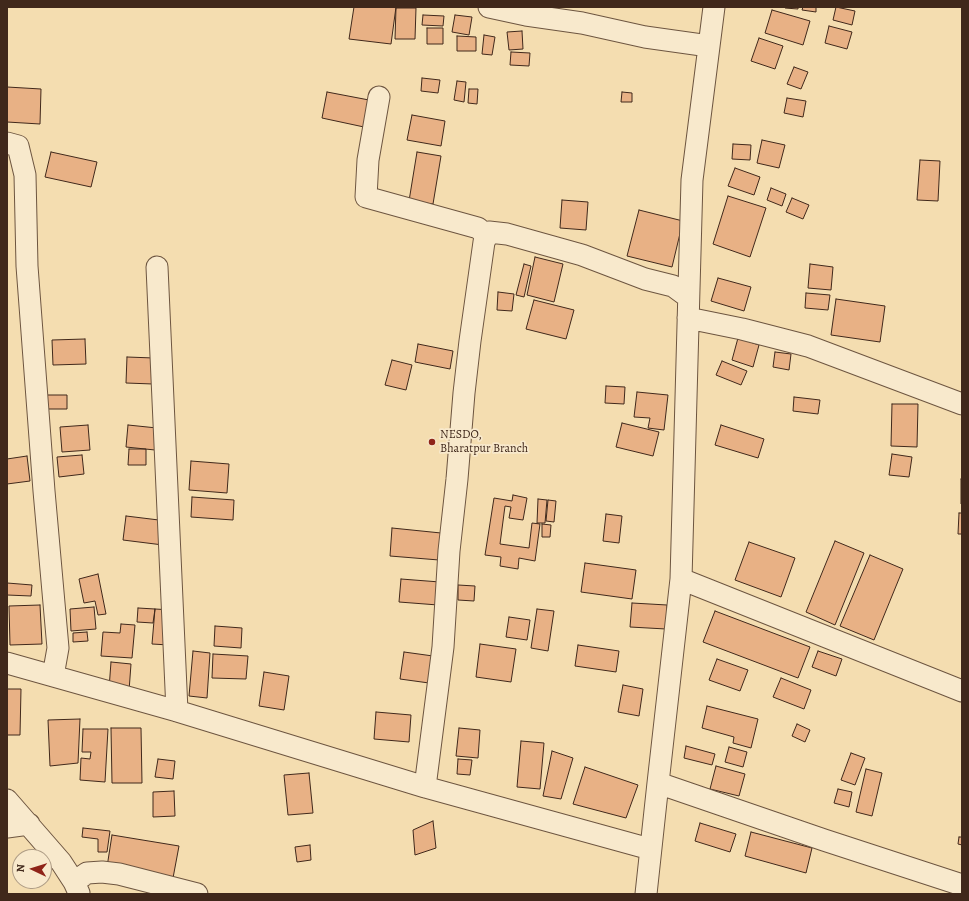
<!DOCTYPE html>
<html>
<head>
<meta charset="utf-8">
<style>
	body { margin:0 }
	#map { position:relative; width:969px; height:901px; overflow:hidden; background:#f4ddb0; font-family:Alegreya,serif }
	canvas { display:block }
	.frame { position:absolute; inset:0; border:8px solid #40281b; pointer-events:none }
	.north { position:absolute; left:12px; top:849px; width:40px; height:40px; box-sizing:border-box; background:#f8e9cc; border:1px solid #ae9c85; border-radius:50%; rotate:274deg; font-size:11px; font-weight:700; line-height:16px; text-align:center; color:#40281b }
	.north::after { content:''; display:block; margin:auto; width:14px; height:18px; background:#8f2418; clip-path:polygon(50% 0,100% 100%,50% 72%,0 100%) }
</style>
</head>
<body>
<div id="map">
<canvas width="969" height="901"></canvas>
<div class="frame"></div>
<div class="north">N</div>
</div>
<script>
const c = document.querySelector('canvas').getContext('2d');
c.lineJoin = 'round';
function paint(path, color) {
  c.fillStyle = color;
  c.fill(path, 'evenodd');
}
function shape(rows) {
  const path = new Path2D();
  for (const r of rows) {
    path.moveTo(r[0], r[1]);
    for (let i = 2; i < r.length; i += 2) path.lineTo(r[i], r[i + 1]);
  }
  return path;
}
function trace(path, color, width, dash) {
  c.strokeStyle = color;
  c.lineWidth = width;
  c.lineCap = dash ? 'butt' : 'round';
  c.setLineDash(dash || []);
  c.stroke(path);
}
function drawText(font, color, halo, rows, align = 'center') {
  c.font = font + ' Alegreya,serif';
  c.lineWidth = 3.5;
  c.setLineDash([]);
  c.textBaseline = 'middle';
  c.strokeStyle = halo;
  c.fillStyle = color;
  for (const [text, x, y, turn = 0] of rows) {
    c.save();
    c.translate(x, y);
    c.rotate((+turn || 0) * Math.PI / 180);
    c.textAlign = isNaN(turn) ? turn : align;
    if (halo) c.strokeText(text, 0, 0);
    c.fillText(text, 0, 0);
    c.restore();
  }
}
const building = shape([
	[354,7,396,7,391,44,349,39,354,7],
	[785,7,798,7,798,9,785,8,785,7],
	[803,7,816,7,816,12,802,10,803,7],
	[836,7,855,11,852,25,833,20,836,7],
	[396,8,416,8,415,39,395,39,396,8],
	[772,10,810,21,803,45,765,33,772,10],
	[423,15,444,16,443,26,422,25,423,15],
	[455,15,472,17,469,35,452,32,455,15],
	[829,26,852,32,847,49,825,43,829,26],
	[427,28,443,28,443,44,427,44,427,28],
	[522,31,523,49,509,50,507,32,522,31],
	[484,35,495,37,492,55,482,54,484,35],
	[457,36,476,37,476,51,457,51,457,36],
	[759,38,783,46,775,69,751,61,759,38],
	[511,52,530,53,529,66,510,65,511,52],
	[794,67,808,72,801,89,787,84,794,67],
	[422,78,440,80,438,93,421,91,422,78],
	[457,81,466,82,464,102,454,100,457,81],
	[7,87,41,89,40,124,7,122,7,87],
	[469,89,478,89,477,104,468,103,469,89],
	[327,92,369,100,364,127,322,118,327,92],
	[622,92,632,93,632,102,621,102,622,92],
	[787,98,806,101,803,117,784,113,787,98],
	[412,115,445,121,441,146,407,140,412,115],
	[762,140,785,145,779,168,757,163,762,140],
	[733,144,751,145,750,160,732,159,733,144],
	[51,152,97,162,91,187,45,177,51,152],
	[417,152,441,156,433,204,409,201,417,152],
	[920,160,940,161,938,201,917,200,920,160],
	[735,168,760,177,754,195,728,186,735,168],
	[771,188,786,194,782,206,767,200,771,188],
	[728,196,766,208,750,257,713,244,728,196],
	[792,198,809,205,803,219,786,212,792,198],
	[562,200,588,202,586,230,560,228,562,200],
	[639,210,683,221,672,267,627,256,639,210],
	[535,257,563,264,554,302,527,295,535,257],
	[524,264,531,266,524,297,516,295,524,264],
	[810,264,833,267,831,290,808,288,810,264],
	[718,278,751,287,744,311,711,301,718,278],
	[498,292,514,294,512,311,497,310,498,292],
	[806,293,830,295,828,310,805,308,806,293],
	[836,299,885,306,880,342,831,335,836,299],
	[534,300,574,310,566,339,526,329,534,300],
	[738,338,759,345,753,367,732,360,738,338],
	[85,339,86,364,53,365,52,340,85,339],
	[418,344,453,351,450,369,415,362,418,344],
	[775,352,791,354,789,370,773,367,775,352],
	[127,357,154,358,153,384,126,383,127,357],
	[392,360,412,365,406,390,385,385,392,360],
	[722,361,747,371,741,385,716,375,722,361],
	[606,386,625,387,624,404,605,403,606,386],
	[637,392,668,395,664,430,648,428,650,418,634,417,637,392],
	[43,395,67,395,67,409,43,409,43,395],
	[794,397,820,400,818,414,793,411,794,397],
	[892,404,918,404,917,447,891,446,892,404],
	[622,423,659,432,653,456,616,447,622,423],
	[88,425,90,450,62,452,60,427,88,425],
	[128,425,157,428,155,450,126,447,128,425],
	[721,425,764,439,758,458,715,445,721,425],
	[129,449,146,449,146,465,128,465,129,449],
	[892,454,912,457,909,477,889,475,892,454],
	[82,455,84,474,59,477,57,457,82,455],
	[27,456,30,481,7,484,7,459,27,456],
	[191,461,229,464,227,493,189,490,191,461],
	[961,479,962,479,962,504,961,504,961,479],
	[513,495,527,498,523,520,509,518,511,507,505,506,500,544,529,548,532,523,540,524,535,561,519,558,518,569,500,566,501,557,485,555,494,498,512,501,513,495],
	[192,497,234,500,233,520,191,517,192,497],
	[538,499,547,500,545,523,537,523,538,499],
	[548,500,556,501,554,522,546,521,548,500],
	[959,513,962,513,962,534,958,534,959,513],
	[606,514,622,516,619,543,603,541,606,514],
	[126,516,167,521,163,545,123,540,126,516],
	[542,524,551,525,550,537,542,537,542,524],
	[392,528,441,533,439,560,390,556,392,528],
	[835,541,864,553,835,625,806,612,835,541],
	[749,542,795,558,781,597,735,580,749,542],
	[870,555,903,569,874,640,840,626,870,555],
	[585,563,636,570,632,599,581,592,585,563],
	[98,574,106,614,98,615,95,601,84,603,79,579,98,574],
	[401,579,440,582,438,605,399,602,401,579],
	[7,583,32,585,31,596,7,595,7,583],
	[458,585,475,586,474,601,458,600,458,585],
	[632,603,667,605,666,629,630,627,632,603],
	[40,605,42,644,10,645,9,606,40,605],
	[94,607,96,629,71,631,70,609,94,607],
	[138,608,155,609,153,623,137,622,138,608],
	[155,609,172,610,169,645,152,644,155,609],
	[537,609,554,611,548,651,531,648,537,609],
	[715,611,810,647,798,678,703,642,715,611],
	[509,617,530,620,527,640,506,637,509,617],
	[121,624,135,625,132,658,101,656,103,632,120,633,121,624],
	[215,626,242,628,241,648,214,646,215,626],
	[87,632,88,641,73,642,73,633,87,632],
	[480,644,516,649,511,682,476,677,480,644],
	[578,645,619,651,616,672,575,666,578,645],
	[193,651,210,653,207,698,189,696,193,651],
	[818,651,842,659,836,676,812,667,818,651],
	[404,652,433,656,429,683,400,679,404,652],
	[213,654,248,656,246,679,212,678,213,654],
	[717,659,748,670,740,691,709,680,717,659],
	[111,662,131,664,129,691,109,689,111,662],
	[264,672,289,676,284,710,259,706,264,672],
	[781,678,811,690,804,709,773,697,781,678],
	[623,685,643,689,639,716,618,712,623,685],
	[7,689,21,689,20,735,7,735,7,689],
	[707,706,758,719,751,748,733,743,734,737,702,728,707,706],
	[376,712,411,715,409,742,374,739,376,712],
	[80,719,78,763,50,766,48,720,80,719],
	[797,724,810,730,805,742,792,736,797,724],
	[111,728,141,728,142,783,112,783,111,728],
	[459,728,480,730,478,758,456,756,459,728],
	[83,729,108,729,105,782,80,780,81,758,90,759,91,752,82,752,83,729],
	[521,741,544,743,540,789,517,787,521,741],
	[686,746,715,754,712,765,684,758,686,746],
	[729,747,747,752,743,767,725,762,729,747],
	[552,751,573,758,561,799,543,796,552,751],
	[851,753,865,758,855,785,841,780,851,753],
	[158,759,175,761,173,779,155,777,158,759],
	[458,759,472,760,470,775,457,774,458,759],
	[716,766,745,774,739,796,710,789,716,766],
	[585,767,638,785,626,818,573,804,585,767],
	[866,769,882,773,872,816,856,812,866,769],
	[309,773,313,813,288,815,284,775,309,773],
	[838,789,852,792,849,807,834,803,838,789],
	[174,791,175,816,153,817,153,792,174,791],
	[433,821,436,848,415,855,413,830,433,821],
	[700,823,736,834,730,852,695,841,700,823],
	[83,828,110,831,107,852,98,852,98,839,82,837,83,828],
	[751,832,812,848,806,873,745,856,751,832],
	[112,835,179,846,173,878,107,867,112,835],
	[959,837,962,837,962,845,958,844,959,837],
	[310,845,311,860,297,862,295,847,310,845]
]);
paint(building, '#e8b185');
trace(building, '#40281b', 1);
const minor = shape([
	[489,7,526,15,582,23,645,37,709,46],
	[714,7,692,180,681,579,658,783,824,840,962,885],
	[379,97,368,160,366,197,478,228,487,236],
	[7,143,18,146,25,175,27,266,44,491,58,648,53,676],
	[157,267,177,711],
	[688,318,742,329,808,346,962,404],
	[681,579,962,691],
	[7,663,177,711,425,787,650,849],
	[425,787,443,647,449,551,457,479,464,393,470,341,484,242,489,232,507,234,582,255,645,279,673,286,688,297],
	[7,800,61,862,74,882,79,893],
	[7,827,29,824],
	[74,882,87,873,102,872,119,874,197,894],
	[646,894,658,783]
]);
trace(minor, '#6d5540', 23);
trace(minor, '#f8e9cc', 21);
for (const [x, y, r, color] of [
	[432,442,4,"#8f2418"]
]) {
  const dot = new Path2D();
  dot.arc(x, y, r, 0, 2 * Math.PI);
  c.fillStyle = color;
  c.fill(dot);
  trace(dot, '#f8e9cc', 1.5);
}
drawText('12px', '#40281b', '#f8e9cc', [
	["NESDO,",440,435],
	["Bharatpur Branch",440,449]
], 'left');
</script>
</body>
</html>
